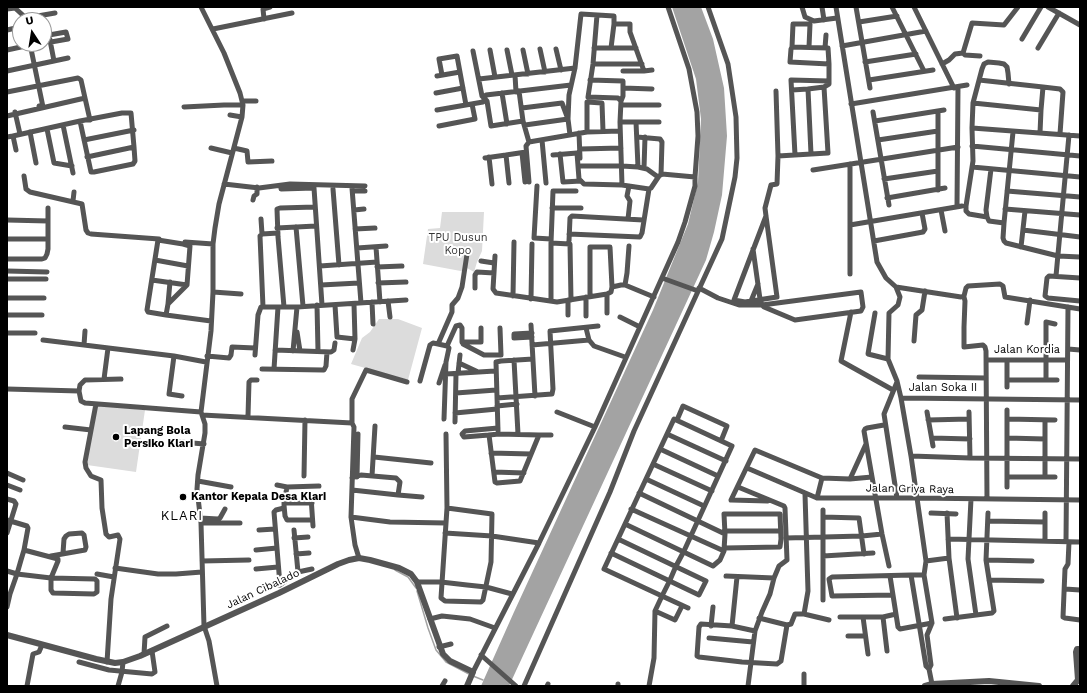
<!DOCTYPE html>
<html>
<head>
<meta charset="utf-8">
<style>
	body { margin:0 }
	#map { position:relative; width:1087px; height:693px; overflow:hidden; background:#fff; font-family:"Work Sans",sans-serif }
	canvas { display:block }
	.frame { position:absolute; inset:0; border:8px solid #000; pointer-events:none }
	.north { position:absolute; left:12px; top:12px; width:40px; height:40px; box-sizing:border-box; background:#fff; border:1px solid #999; border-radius:50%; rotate:348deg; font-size:11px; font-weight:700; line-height:16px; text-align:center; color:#000 }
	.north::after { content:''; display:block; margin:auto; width:14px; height:18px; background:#000; clip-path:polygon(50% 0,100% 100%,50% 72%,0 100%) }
</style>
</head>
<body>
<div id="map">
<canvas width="1087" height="693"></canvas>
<div class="frame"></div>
<div class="north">U</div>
</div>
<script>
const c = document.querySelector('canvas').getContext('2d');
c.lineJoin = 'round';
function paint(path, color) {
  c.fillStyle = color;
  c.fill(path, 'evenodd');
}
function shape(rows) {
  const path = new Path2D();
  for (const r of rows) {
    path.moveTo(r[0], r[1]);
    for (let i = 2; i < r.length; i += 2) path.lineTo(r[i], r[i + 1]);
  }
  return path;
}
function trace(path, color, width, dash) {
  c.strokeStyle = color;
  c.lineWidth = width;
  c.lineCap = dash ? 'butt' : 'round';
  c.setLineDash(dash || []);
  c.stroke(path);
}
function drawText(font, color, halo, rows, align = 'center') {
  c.font = font + ' "Work Sans",sans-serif';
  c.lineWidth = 4;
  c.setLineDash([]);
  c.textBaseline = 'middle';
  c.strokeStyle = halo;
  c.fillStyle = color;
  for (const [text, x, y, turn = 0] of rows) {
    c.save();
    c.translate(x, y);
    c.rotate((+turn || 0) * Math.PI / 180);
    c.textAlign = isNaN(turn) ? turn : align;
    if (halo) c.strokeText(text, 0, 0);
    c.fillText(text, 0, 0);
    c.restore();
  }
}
paint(shape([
	[442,212,484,212,482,251,477,262,474,272,467,268,466,272,423,264,428,229,440,228],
	[379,319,398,319,422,328,408,380,351,364,362,338,370,332],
	[96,405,145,410,136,472,87,465]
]), '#dcdcdc');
paint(shape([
	[672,7,701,7,713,39,724,88,727,136,722,195,714,232,706,260,509,686,481,686,514,612,653,310,688,224,698,182,701,119,696,79]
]), '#a3a3a3');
trace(shape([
	[395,570,408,577,416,588],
	[417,591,428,628,436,650,446,662,469,674],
	[473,676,483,680]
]), '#a3a3a3', 1.5);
trace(shape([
	[201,7,224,53,240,93,243,105,242,117,219,204,215,228,213,244,213,292,211,331,201,412,205,424,205,433,198,475,197,489,201,523,204,626,209,641,217,686],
	[802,7,805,17,814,21,837,18],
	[822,7,824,20],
	[836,7,877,262,886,278,896,287,900,297,898,305,889,313,888,359,897,381,901,398,911,456,926,561,924,575,911,575,926,666,929,669],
	[856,7,870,88],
	[892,7,924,71],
	[914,7,954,88],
	[1048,7,1080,25],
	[7,9,15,8,26,18,25,20],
	[597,15,593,64,588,97,618,98,621,101],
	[26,18,55,13],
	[264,19,263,9,270,7],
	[859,22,897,16],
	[213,29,292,13],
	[7,30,20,27],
	[49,35,66,32,68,39,51,42],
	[44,36,49,35,54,61],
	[1022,39,1041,7],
	[30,44,43,107,39,106],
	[842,46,926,31],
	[792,47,793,24,810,24,809,47],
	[594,48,636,48],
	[611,48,614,24],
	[825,48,826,35],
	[1038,48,1059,13],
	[540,49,545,72],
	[556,49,561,70],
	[7,50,30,45],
	[490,50,495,77],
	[507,50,512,75],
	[523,50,528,74],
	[473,51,482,96,487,101,491,126,523,121],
	[980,56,965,55,963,53,972,23,1004,25,1018,7],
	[865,62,916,54],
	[593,64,642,64],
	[942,64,949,60,955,54,963,53],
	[7,71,68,58],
	[623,71,644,71],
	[442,75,439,59,457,56,466,105],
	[515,75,516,92],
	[437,76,460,72],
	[479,79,575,68],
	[590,80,623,81,623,96,621,101,620,122,622,185],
	[869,80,933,70],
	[1043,87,1060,89,1063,92,1060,134],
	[623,88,652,89],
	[792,90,808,89],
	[519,91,523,121,529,142,587,132,620,131],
	[7,92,78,78,81,80,85,98,7,116],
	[436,93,463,88],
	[502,93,507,124],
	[85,98,90,120],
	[243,101,256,101],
	[973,103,1041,110,1043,87,979,80],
	[851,104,967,85],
	[621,105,659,105],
	[184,107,224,105,243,105],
	[522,108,562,103,568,119,570,135],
	[437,110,483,102,486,95,571,85],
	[15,112,20,134],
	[873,112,889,205],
	[230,115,242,117],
	[875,121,944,110],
	[620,122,659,122],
	[636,122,638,167,647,169,658,177],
	[63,125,73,173],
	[525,125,568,119,569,95,575,68,581,14,614,16,614,24,630,24,630,32,644,71,652,70],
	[439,126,475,119,472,104],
	[972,128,1080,136],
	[47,129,54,163,72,166],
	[30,132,36,163],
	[587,132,587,102,602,103,603,131],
	[1013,132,1004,223,1003,238,1004,241,1006,243,1058,256,1080,257],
	[579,133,580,158],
	[1040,133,1041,110],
	[7,137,13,136],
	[637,137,660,139,662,142,661,175],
	[84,140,134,130],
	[542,140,546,183],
	[878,140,938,131],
	[529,142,526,146,529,182],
	[972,146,1080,156],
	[211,148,232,153],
	[234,148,247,151,248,162,272,161],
	[580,149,621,148],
	[16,150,13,136,80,121,122,113,131,113,134,147,135,161,133,164,94,172,91,172,80,121],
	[522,153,525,182],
	[560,154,563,182,581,181],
	[811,154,808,89,824,87],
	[553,155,577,153,579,179,584,184,622,185,649,189,651,188,659,176,662,174,695,177],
	[795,155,791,80,829,81],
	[778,156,828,153,824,87,829,84,829,64,828,48,792,47,791,49,790,62,829,64],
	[87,157,134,147],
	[489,157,492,184],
	[485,158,506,155],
	[581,166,622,166,638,167],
	[972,167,1080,177],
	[644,168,645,137],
	[991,169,986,210,987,217,989,221,1004,223],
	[813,170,958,147],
	[24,176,26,189,30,192,82,204,86,230,88,233,91,234,159,239],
	[884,179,938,171],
	[509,183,506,155,526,152],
	[224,184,259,188,290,184,365,186],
	[537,186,534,238,551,239],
	[352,188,361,303],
	[281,189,314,188,322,305],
	[333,189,339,265],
	[938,190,938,111],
	[353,191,365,191],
	[1007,191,1080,197],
	[887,198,945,188],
	[253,200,254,196,257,194,257,187],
	[73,201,74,192],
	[957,206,958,87],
	[552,208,581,208],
	[1005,209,1080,215],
	[354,210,364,209],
	[941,210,945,231],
	[766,216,777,297,745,302,734,300,766,216],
	[766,216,765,208,771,185,777,184,778,156,776,91],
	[987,217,969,214,966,211,966,206,973,161,972,128,973,103,982,69,984,64,988,62,999,63,1004,64,1007,67,1008,73,1009,84],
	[261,219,262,234],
	[628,219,630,201,627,196,629,186],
	[7,220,48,221],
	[850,225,962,206],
	[296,227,303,306],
	[277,228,316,226],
	[355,229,375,228],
	[1023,230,1080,237],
	[569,234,640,237,642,233,649,189],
	[7,239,48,239],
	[569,241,570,218,572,216,643,220],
	[874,241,923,232,925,229,922,213],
	[185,242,213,244],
	[551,243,553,191,576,191],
	[376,247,380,302],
	[1021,247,1025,211],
	[357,248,386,246],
	[495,256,493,289,496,293,557,302,607,294,611,292,612,287,621,285,625,285,654,297],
	[7,259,42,259,45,258,47,254,48,249,48,208],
	[155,260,188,266],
	[481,261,494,263],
	[320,266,377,262],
	[377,267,402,266],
	[7,271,47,272],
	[850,274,850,164],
	[1056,276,1069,135],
	[662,278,698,291],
	[1080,278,1049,276,1047,278,1045,296,1048,298,1080,301],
	[7,279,46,279],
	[152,280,187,285],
	[378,283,406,282],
	[321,285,359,283],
	[625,285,627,273,629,246],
	[896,287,961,297,964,296,966,288,968,286,1000,284,1003,286,1005,297,1080,309],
	[475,288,475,275,477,272,494,273],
	[699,288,718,298,739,305,762,305,861,292,863,307,861,311,795,320,764,307,762,305,760,299,753,249],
	[213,292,241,294],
	[513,296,514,242],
	[590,296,590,247,610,247,612,287],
	[586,297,586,316],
	[964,297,965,301,964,327,964,347,983,345,985,347,986,351,987,499],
	[7,298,44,298],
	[531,299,532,244],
	[568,300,568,315],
	[388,301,390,317],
	[551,301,551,243,570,244,571,300],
	[751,301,758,284],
	[372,302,373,324],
	[168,304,170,282],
	[317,305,318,351],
	[335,305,337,337,355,339],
	[263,307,260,236,262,234,278,233],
	[284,307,278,237,277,209,280,208,315,207],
	[851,312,841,361,893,390],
	[607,313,607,294],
	[875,313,868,354,888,359],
	[7,315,42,315],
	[166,315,168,304,187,285,190,246,183,244,158,240,147,310,148,312,166,315,211,321],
	[620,317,640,327],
	[1027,323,1030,300],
	[531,325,535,396],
	[586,328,589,340],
	[85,331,84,345,174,356,206,362],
	[297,332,300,351],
	[7,333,35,333],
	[532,333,514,334,514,338,532,337],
	[43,340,84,345],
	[914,341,916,315,922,310,925,291],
	[462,342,481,342,481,328],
	[532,345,589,340,594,346,625,357],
	[447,346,456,326,460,325,462,328,462,342,463,344,484,355,501,355,500,328],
	[1068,349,1080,350],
	[275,350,331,352,334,350,335,343],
	[353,350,355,339,354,304],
	[293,351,297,307],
	[255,355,258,315,261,307,297,307,406,300],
	[174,356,169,394,182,396],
	[207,356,229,358,231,355,232,347,255,348],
	[514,360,518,434],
	[987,360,1067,360],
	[459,363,476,371],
	[262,369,323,370,324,370,326,366,327,352],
	[274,369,278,307],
	[458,373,460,355],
	[446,374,495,371],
	[919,377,986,378],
	[104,379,108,348],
	[121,379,85,380,80,385,79,391,81,401,85,403,201,412],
	[1046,379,1046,322,1055,324],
	[1007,380,1057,380],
	[420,381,430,345,433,343,438,344],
	[897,382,884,414,897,498],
	[439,383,445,365],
	[1007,387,1007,360],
	[7,389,79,391],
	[456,393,496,390],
	[497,398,552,394,553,389,550,331,598,326],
	[901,398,1080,400],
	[96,404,85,462,86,468,91,476,101,480,102,508,106,534,109,537,118,535,120,539,111,599,107,662],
	[497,406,517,404],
	[1007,410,1007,487],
	[557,412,595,427],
	[927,412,933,446],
	[969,412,970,458],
	[455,413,497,409],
	[202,415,352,423],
	[248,416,249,382,251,380,257,380],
	[444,419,446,362,449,348,447,346,438,344,452,312,452,305,458,298,462,287,467,254],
	[1007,419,1055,420],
	[677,420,683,406,727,426,721,441],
	[928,420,969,419],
	[455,422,456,374],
	[884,425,867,428,865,429,864,431,882,534,889,566],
	[65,427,91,430],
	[498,431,496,362,501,361,533,359],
	[446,434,447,508,441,598,445,601,481,602,483,600,491,562,492,514,447,508],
	[667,434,726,461],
	[489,435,495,482,497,483,520,481,539,435,499,434,489,435,464,437,462,434,465,431,498,428],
	[539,435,551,435],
	[932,438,970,439],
	[1007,438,1045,439],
	[175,440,181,442,204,444],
	[660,449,718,476],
	[491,453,531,454],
	[911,456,970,458,1080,459],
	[374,457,431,463],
	[653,464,712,491],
	[747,468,817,498,916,498,1080,500],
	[494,472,524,473],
	[7,473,23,480],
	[304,476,305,420],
	[372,476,375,426],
	[357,477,358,434],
	[1007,477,1055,477],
	[1045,477,1045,420],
	[646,479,704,506],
	[850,479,866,444],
	[198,481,231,487],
	[7,485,20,490],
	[277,485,287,487,319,486],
	[287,487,284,503,312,503],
	[738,487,784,506,785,508,787,560,779,566,774,578,770,594,762,612,755,631,748,686],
	[352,490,398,495,400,482,396,478,361,475,352,478],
	[639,493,725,534,724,550],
	[398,495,422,497],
	[311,497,313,526],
	[817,498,822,478],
	[7,499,14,501,16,504,7,533],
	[971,499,968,559,976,615],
	[768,501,731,500,755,450,822,478,850,479,872,477],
	[284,505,285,516,287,520,312,520],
	[823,510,823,600],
	[931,513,956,514],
	[947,513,949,558,957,618],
	[351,517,390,522,446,523],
	[823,517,859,518,864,554],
	[200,518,218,519,220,518,225,509],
	[7,520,27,526,28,528,24,550],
	[988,521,1045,522],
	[201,523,240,523],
	[625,524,713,566,720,560,724,551,631,509],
	[259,530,275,529],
	[724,531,780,531],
	[445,533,492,536,539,543],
	[725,534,724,514,780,514,781,539,780,547,725,548],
	[294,538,308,537],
	[786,538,862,536,882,534],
	[948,539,1080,542],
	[1045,541,1045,513],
	[1066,541,1068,307],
	[1069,542,1068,564,1065,569,1063,617,1065,618,1080,620],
	[256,550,277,548],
	[611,553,699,595,706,581,618,539],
	[296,554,309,553],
	[51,556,85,550,86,547,84,535,82,533,69,534,66,536,64,539,63,553],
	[823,556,873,553],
	[359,558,355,545,351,517,354,427,352,423,352,399,366,370,407,382],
	[986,560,1032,561],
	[202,561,249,560],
	[926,561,949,558],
	[115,568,158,574,176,574,202,572],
	[256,569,278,567],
	[7,571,17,574,51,578,95,579,97,581,97,592,94,594,53,593,51,590,51,578,58,561,58,559,24,550,21,560,17,574,10,594,7,607],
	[298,572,312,569],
	[97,574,114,577],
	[924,575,932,623,927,635,931,665,929,669,932,684,934,686],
	[726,576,774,578],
	[890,576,898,627,900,629,932,623],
	[989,580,1042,581],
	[417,582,441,582,467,585,486,587,512,594],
	[280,585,298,572,294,530],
	[262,587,280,585,274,512,276,510,284,508],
	[1065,589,1080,590],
	[893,595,832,596,829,579,832,577,911,575],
	[655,611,675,620,682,606],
	[804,614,829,620],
	[840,617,883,617,896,614],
	[863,617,868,654],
	[883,617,887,651],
	[759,618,787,625],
	[430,619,442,616,470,619,495,628],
	[945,619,992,613,994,611,986,560,988,513],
	[711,626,713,607],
	[732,626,737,577],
	[755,631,732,626,701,624,699,627,697,656,699,657,742,662,777,664,781,661,787,625,791,624,795,614,804,614,808,591,805,494],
	[848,636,865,636],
	[709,638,753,642],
	[439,647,451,644],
	[144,654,145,637,167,626],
	[481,655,516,686],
	[79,662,109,670,152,674,155,672,152,651],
	[473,672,539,543,595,427,678,242,685,222,695,186,695,177,698,136,697,112,689,69,668,7],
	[804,674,804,686],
	[618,684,618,686],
	[27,686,33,654,39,652,42,645],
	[118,686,122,672,123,662],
	[442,686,445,681],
	[524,686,610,492,634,431,722,239,735,177,737,158,736,117,728,64,721,44,708,7],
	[547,686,548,684],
	[649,686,654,658,655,611,662,596,670,580,676,566,684,551,732,446,674,419,604,569,662,596,688,608]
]), '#555', 5);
trace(shape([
	[7,635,96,659,115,663,123,662,140,656,279,593,338,564,349,560,359,558,370,560,399,568,411,574,417,582,443,654,450,661,473,672,467,686],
	[925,686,932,684,989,681,1039,686],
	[1073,686,1078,680,1076,652,1077,649,1080,649]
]), '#555', 6);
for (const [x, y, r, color] of [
	[116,437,4,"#000"],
	[183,497,4,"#000"]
]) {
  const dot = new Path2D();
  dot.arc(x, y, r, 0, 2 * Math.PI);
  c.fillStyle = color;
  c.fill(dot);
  trace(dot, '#fff', 1.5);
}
drawText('11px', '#333', '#fff', [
	["TPU Dusun",458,238],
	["Kopo",458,251]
]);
drawText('11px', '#000', '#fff', [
	["Jalan Kordia",1027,350],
	["Jalan Soka II",943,388],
	["Jalan Griya Raya",910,489,1],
	["Jalan Cibalado",263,589,-25]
]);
drawText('bold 11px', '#000', '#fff', [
	["Lapang Bola",124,431],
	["Persiko Klari",124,444],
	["Kantor Kepala Desa Klari",191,497]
], 'left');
c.letterSpacing = '1px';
drawText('13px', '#000', '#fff', [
	["KLARI",182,516]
]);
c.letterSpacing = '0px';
</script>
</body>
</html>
